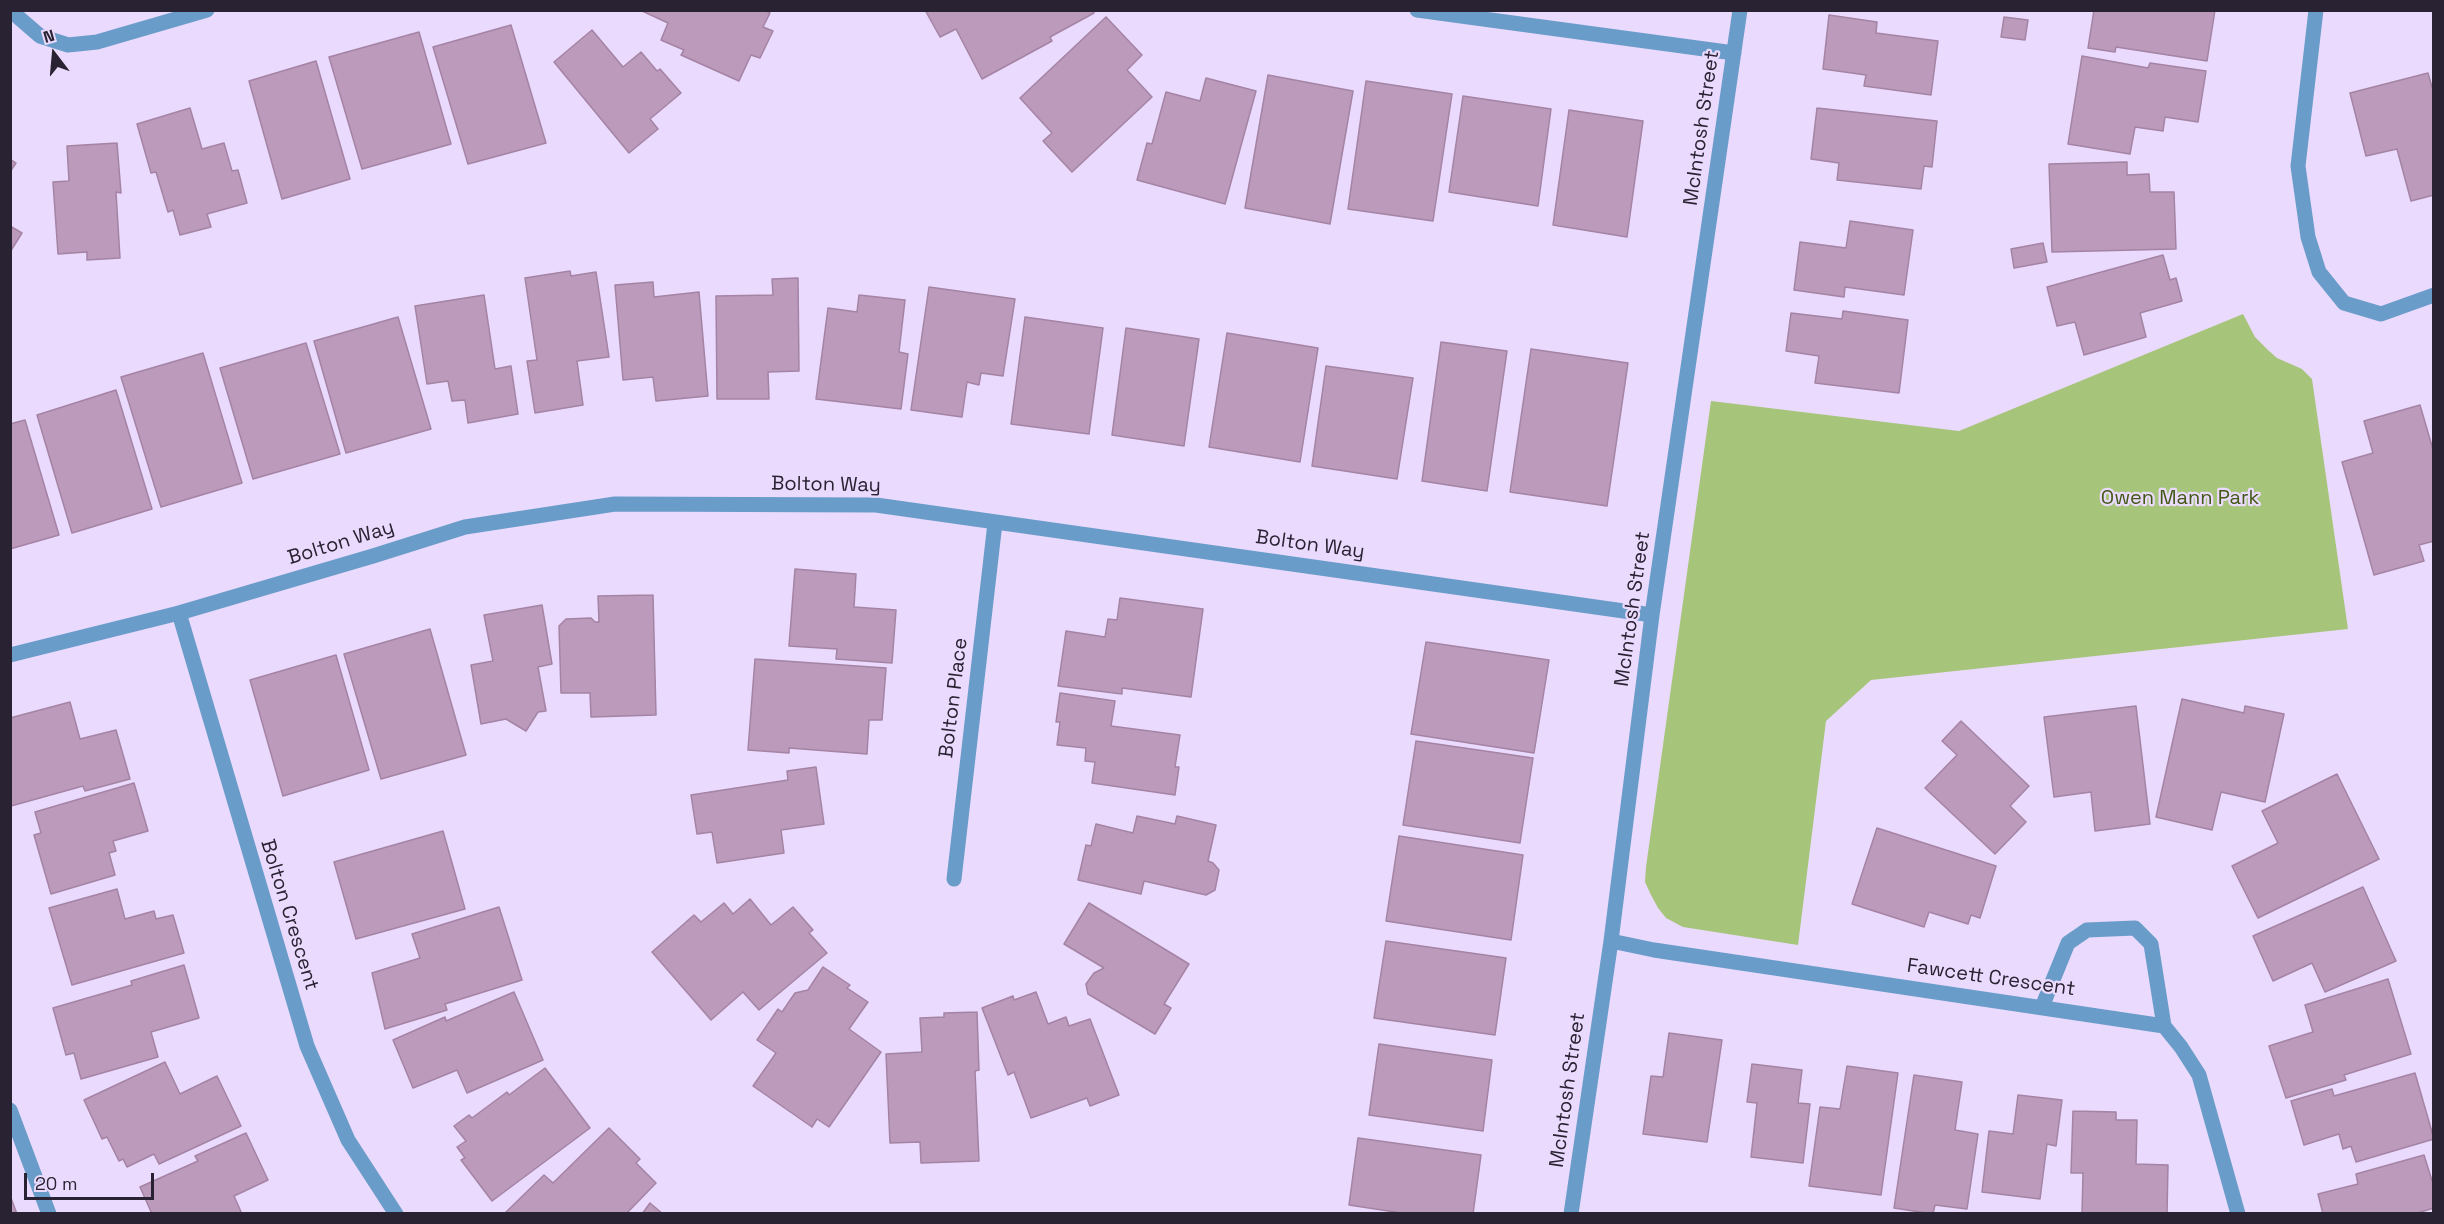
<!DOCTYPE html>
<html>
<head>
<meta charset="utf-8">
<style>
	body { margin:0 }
	#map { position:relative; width:2444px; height:1224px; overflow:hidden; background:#eadafd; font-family:"Space Grotesk",sans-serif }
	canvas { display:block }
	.frame { position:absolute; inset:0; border:12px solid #292232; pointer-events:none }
	.north { position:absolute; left:24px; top:24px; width:60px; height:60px; -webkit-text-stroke:4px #eadafd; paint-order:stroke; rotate:344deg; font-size:16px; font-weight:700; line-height:24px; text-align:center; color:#292232 }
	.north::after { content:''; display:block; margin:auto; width:21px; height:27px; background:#292232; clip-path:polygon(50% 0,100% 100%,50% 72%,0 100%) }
	.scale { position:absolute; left:24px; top:1173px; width:130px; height:27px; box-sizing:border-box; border:3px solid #292232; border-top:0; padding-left:8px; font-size:18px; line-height:21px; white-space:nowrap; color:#292232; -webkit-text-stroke:4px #eadafd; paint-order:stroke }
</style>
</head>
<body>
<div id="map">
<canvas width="2444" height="1224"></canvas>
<div class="frame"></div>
<div class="north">N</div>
<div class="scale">20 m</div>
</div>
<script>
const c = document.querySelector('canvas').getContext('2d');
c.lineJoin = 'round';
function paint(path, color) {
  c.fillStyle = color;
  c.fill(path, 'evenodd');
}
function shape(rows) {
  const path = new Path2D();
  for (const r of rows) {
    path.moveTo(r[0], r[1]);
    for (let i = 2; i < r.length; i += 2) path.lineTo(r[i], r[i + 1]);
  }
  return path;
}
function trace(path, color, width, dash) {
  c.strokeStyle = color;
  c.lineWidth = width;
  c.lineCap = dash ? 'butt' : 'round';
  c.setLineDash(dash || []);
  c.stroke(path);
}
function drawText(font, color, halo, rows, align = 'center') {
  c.font = font + ' "Space Grotesk",sans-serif';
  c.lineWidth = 4.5;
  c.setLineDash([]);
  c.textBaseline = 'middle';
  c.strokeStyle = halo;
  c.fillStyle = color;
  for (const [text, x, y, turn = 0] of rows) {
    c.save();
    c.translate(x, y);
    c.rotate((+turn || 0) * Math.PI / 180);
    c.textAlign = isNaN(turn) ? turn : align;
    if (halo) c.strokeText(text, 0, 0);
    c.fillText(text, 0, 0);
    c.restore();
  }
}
paint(shape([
	[2243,314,2255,337,2269,351,2277,358,2302,369,2312,379,2348,629,1871,680,1826,721,1798,945,1683,927,1666,918,1658,908,1651,895,1645,882,1646,867,1711,401,1959,431]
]), '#a7c47b');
const building = shape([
	[640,10,764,10,770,13,763,27,773,31,760,58,751,55,739,81,681,55,684,50,661,40,668,23,640,10],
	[925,10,1093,10,1094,13,1050,37,1052,41,982,79,956,29,940,37,925,10],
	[2094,10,2215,10,2207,61,2116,47,2115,52,2088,48,2094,10],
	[1829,15,1877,22,1876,33,1938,41,1931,95,1864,86,1866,75,1823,69,1829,15],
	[1106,17,1142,55,1127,70,1152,97,1072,172,1043,141,1052,133,1020,98,1106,17],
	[2004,17,2028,20,2025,40,2001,37,2004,17],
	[511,25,546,143,468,164,433,47,511,25],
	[592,30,623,67,641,52,657,71,660,69,681,93,650,119,658,129,629,153,554,62,592,30],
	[419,32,451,144,362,169,329,57,419,32],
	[2082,56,2148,68,2150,63,2206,71,2198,122,2165,117,2163,131,2135,127,2130,154,2068,144,2082,56],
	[316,61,350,179,282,199,249,81,316,61],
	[2428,73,2434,94,2434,195,2411,201,2397,149,2366,156,2350,93,2428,73],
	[1268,75,1353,91,1330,224,1245,208,1268,75],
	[1206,78,1256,91,1225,204,1137,180,1147,143,1152,144,1166,92,1200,101,1206,78],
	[1366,81,1452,94,1433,221,1348,209,1366,81],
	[1463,96,1551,109,1538,206,1449,192,1463,96],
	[190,108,202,149,224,143,232,171,238,170,247,203,207,214,211,227,180,235,173,210,168,212,156,172,151,173,137,124,190,108],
	[1817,108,1937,121,1932,167,1924,166,1921,189,1837,180,1839,163,1811,159,1817,108],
	[1569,110,1643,121,1627,237,1553,225,1569,110],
	[117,143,121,193,116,192,120,258,87,260,87,252,58,254,53,182,69,181,67,146,117,143],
	[10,159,16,163,10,172,10,159],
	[2127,162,2127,175,2149,174,2150,192,2174,192,2176,249,2052,252,2049,164,2127,162],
	[1850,221,1913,230,1904,295,1845,287,1844,297,1794,290,1800,242,1846,248,1850,221],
	[10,226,22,233,10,252,10,226],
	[2043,243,2047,262,2014,268,2011,249,2043,243],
	[2163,255,2170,280,2176,278,2182,301,2140,313,2146,337,2084,355,2075,322,2057,326,2047,287,2163,255],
	[570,271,571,276,596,272,609,357,577,361,583,405,535,413,527,361,537,360,525,278,570,271],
	[798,278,799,371,768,372,769,399,717,399,716,296,773,295,772,279,798,278],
	[653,282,654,297,699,292,708,396,656,401,653,377,623,380,615,285,653,282],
	[929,287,1015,299,1003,376,981,373,979,385,967,382,962,417,911,410,929,287],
	[484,295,495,369,511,366,518,414,468,423,465,400,452,401,448,381,427,384,415,306,484,295],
	[859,295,905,300,899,352,908,354,901,409,816,399,828,308,857,312,859,295],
	[1843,311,1908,320,1899,393,1815,383,1819,356,1786,351,1791,313,1842,319,1843,311],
	[398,317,431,429,346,453,314,341,398,317],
	[1025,317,1103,328,1089,434,1011,424,1025,317],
	[1126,328,1199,339,1184,446,1112,435,1126,328],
	[1227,333,1318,348,1300,462,1209,447,1227,333],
	[1441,342,1507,351,1487,491,1422,481,1441,342],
	[306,343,340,454,253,479,220,368,306,343],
	[1531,349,1628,363,1607,506,1510,492,1531,349],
	[203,353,242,483,161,507,121,377,203,353],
	[1326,366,1413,378,1397,479,1312,466,1326,366],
	[116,390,152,509,72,533,37,415,116,390],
	[2420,405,2434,453,2434,541,2419,545,2424,561,2374,575,2342,462,2373,453,2364,421,2420,405],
	[25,420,59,535,10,549,10,424,25,420],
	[795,569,856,574,854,607,896,610,892,663,836,659,837,649,789,646,795,569],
	[653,595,656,715,591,717,590,693,561,693,559,626,566,619,591,618,595,622,599,622,598,596,653,595],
	[1120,598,1203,609,1191,697,1122,688,1122,694,1058,686,1066,631,1105,637,1108,619,1117,620,1120,598],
	[542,605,552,664,538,667,546,711,538,712,526,731,506,719,481,724,471,665,493,661,484,615,542,605],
	[430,629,466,755,381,779,344,654,430,629],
	[1426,642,1549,660,1534,753,1411,734,1426,642],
	[336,655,369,770,283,796,250,680,336,655],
	[755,659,886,668,882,720,869,720,867,754,789,748,789,753,748,750,755,659],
	[1060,693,1115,701,1111,726,1180,735,1175,767,1179,767,1175,795,1092,783,1095,762,1085,761,1086,748,1057,745,1060,722,1056,722,1060,693],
	[2182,699,2244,713,2245,706,2284,714,2265,802,2221,792,2212,830,2156,817,2182,699],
	[70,702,80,739,116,730,130,779,85,791,83,786,11,806,10,718,70,702],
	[2136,706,2150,824,2095,831,2091,792,2054,797,2044,717,2136,706],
	[1961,721,2029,786,2010,806,2026,822,1995,854,1925,788,1957,755,1942,741,1961,721],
	[1416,741,1533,758,1520,843,1403,825,1416,741],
	[816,767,824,824,781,830,784,853,717,863,712,832,697,834,691,795,788,780,787,771,816,767],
	[2337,774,2379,859,2258,918,2232,866,2278,843,2262,811,2337,774],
	[134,783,148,831,113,841,116,851,109,853,115,875,51,894,34,835,41,833,35,812,134,783],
	[1137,816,1175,824,1177,816,1216,825,1208,861,1213,863,1219,870,1215,890,1206,895,1144,881,1141,894,1078,880,1086,845,1091,846,1096,824,1133,833,1137,816],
	[1877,828,1996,866,1980,918,1971,915,1968,924,1929,912,1924,927,1852,904,1877,828],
	[443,831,465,909,356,939,334,862,443,831],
	[1399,836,1523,855,1511,940,1386,921,1399,836],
	[2363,887,2396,961,2325,992,2312,963,2273,981,2253,936,2363,887],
	[117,889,125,919,154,911,156,919,173,915,184,953,72,985,49,908,117,889],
	[750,899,771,925,793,907,813,930,809,933,827,953,759,1010,743,992,711,1020,652,952,694,915,701,922,724,903,733,914,750,899],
	[1089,903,1189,964,1164,1004,1171,1008,1155,1034,1088,994,1086,984,1094,973,1104,968,1064,944,1089,903],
	[499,907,522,980,445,1004,447,1010,385,1029,372,973,420,958,412,934,499,907],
	[1386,941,1506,958,1495,1035,1374,1018,1386,941],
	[184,965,199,1018,151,1032,158,1057,81,1079,74,1053,66,1055,53,1008,132,985,131,981,184,965],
	[823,967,850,985,847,988,868,1002,849,1029,881,1052,829,1127,817,1119,812,1127,753,1086,776,1053,757,1040,778,1009,782,1012,795,993,808,990,823,967],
	[2388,979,2411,1054,2344,1075,2346,1080,2286,1098,2269,1046,2313,1032,2305,1005,2388,979],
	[514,992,543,1060,467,1093,457,1070,413,1088,393,1040,445,1017,446,1021,514,992],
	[1036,992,1048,1024,1066,1017,1069,1026,1090,1019,1119,1095,1090,1106,1087,1098,1031,1118,1014,1072,1008,1075,982,1008,1013,996,1014,1000,1036,992],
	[977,1012,979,1070,975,1071,979,1161,921,1163,920,1142,890,1143,886,1054,922,1052,920,1018,944,1017,944,1013,977,1012],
	[1669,1033,1722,1040,1707,1142,1643,1134,1651,1076,1663,1077,1669,1033],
	[1379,1044,1492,1060,1483,1131,1369,1115,1379,1044],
	[165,1062,180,1094,217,1076,241,1126,159,1164,154,1154,127,1167,123,1159,119,1161,107,1137,102,1139,84,1100,165,1062],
	[1752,1064,1802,1070,1798,1103,1810,1104,1803,1163,1751,1157,1757,1103,1747,1102,1752,1064],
	[1847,1066,1898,1073,1881,1195,1809,1186,1820,1107,1840,1109,1847,1066],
	[545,1068,590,1128,492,1201,461,1160,465,1158,457,1147,466,1141,454,1126,469,1115,472,1118,507,1092,509,1095,545,1068],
	[2415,1073,2434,1139,2356,1162,2351,1146,2343,1149,2339,1134,2304,1145,2291,1101,2332,1089,2334,1096,2415,1073],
	[1914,1075,1962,1082,1955,1130,1978,1134,1967,1209,1935,1205,1933,1214,1894,1208,1914,1075],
	[2018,1095,2062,1100,2056,1146,2047,1144,2040,1199,1982,1192,1989,1131,2013,1134,2018,1095],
	[2073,1111,2116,1112,2116,1120,2137,1120,2136,1164,2168,1165,2167,1214,2082,1214,2083,1173,2071,1173,2073,1111],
	[609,1128,640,1159,636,1163,656,1183,626,1214,505,1213,544,1175,553,1183,609,1128],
	[246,1133,268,1180,234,1196,242,1214,152,1214,140,1187,198,1161,195,1156,246,1133],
	[1358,1138,1481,1155,1473,1214,1408,1214,1349,1205,1358,1138],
	[2424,1155,2434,1187,2434,1208,2414,1214,2323,1214,2318,1194,2358,1184,2356,1174,2424,1155],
	[11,1198,17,1214,10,1214,11,1198],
	[650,1203,663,1214,642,1214,650,1203]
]);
paint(building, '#bc9abc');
trace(building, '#a483a4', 1.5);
trace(shape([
	[14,10,18,17,40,36,68,45,97,42,207,10],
	[1417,10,1734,53],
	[2316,10,2298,166,2308,237,2319,272,2344,303,2381,314,2434,295],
	[179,613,307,1046,348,1140,396,1214],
	[10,655,179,613,373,556,465,527,615,504,876,505,1652,615],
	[954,879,995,523],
	[1611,941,1654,950,2164,1026,2181,1047,2199,1075,2238,1214],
	[2042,1007,2068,943,2087,930,2135,928,2151,944,2164,1026],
	[10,1110,49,1214],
	[1571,1214,1611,941,1652,615,1740,10]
]), '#6a9cc9', 15);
drawText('20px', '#292232', '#eadafd', [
	["McIntosh Street",1702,128,-82],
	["Bolton Way",826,485,1],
	["Bolton Way",341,543,-17],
	["Bolton Way",1310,545,8],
	["McIntosh Street",1633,609,-82],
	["Bolton Place",954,698,-83],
	["Bolton Crescent",289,915,73],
	["Fawcett Crescent",1991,978,8],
	["McIntosh Street",1568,1090,-82]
]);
drawText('20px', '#425814', '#eadafd', [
	["Owen Mann Park",2180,499]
]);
</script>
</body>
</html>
